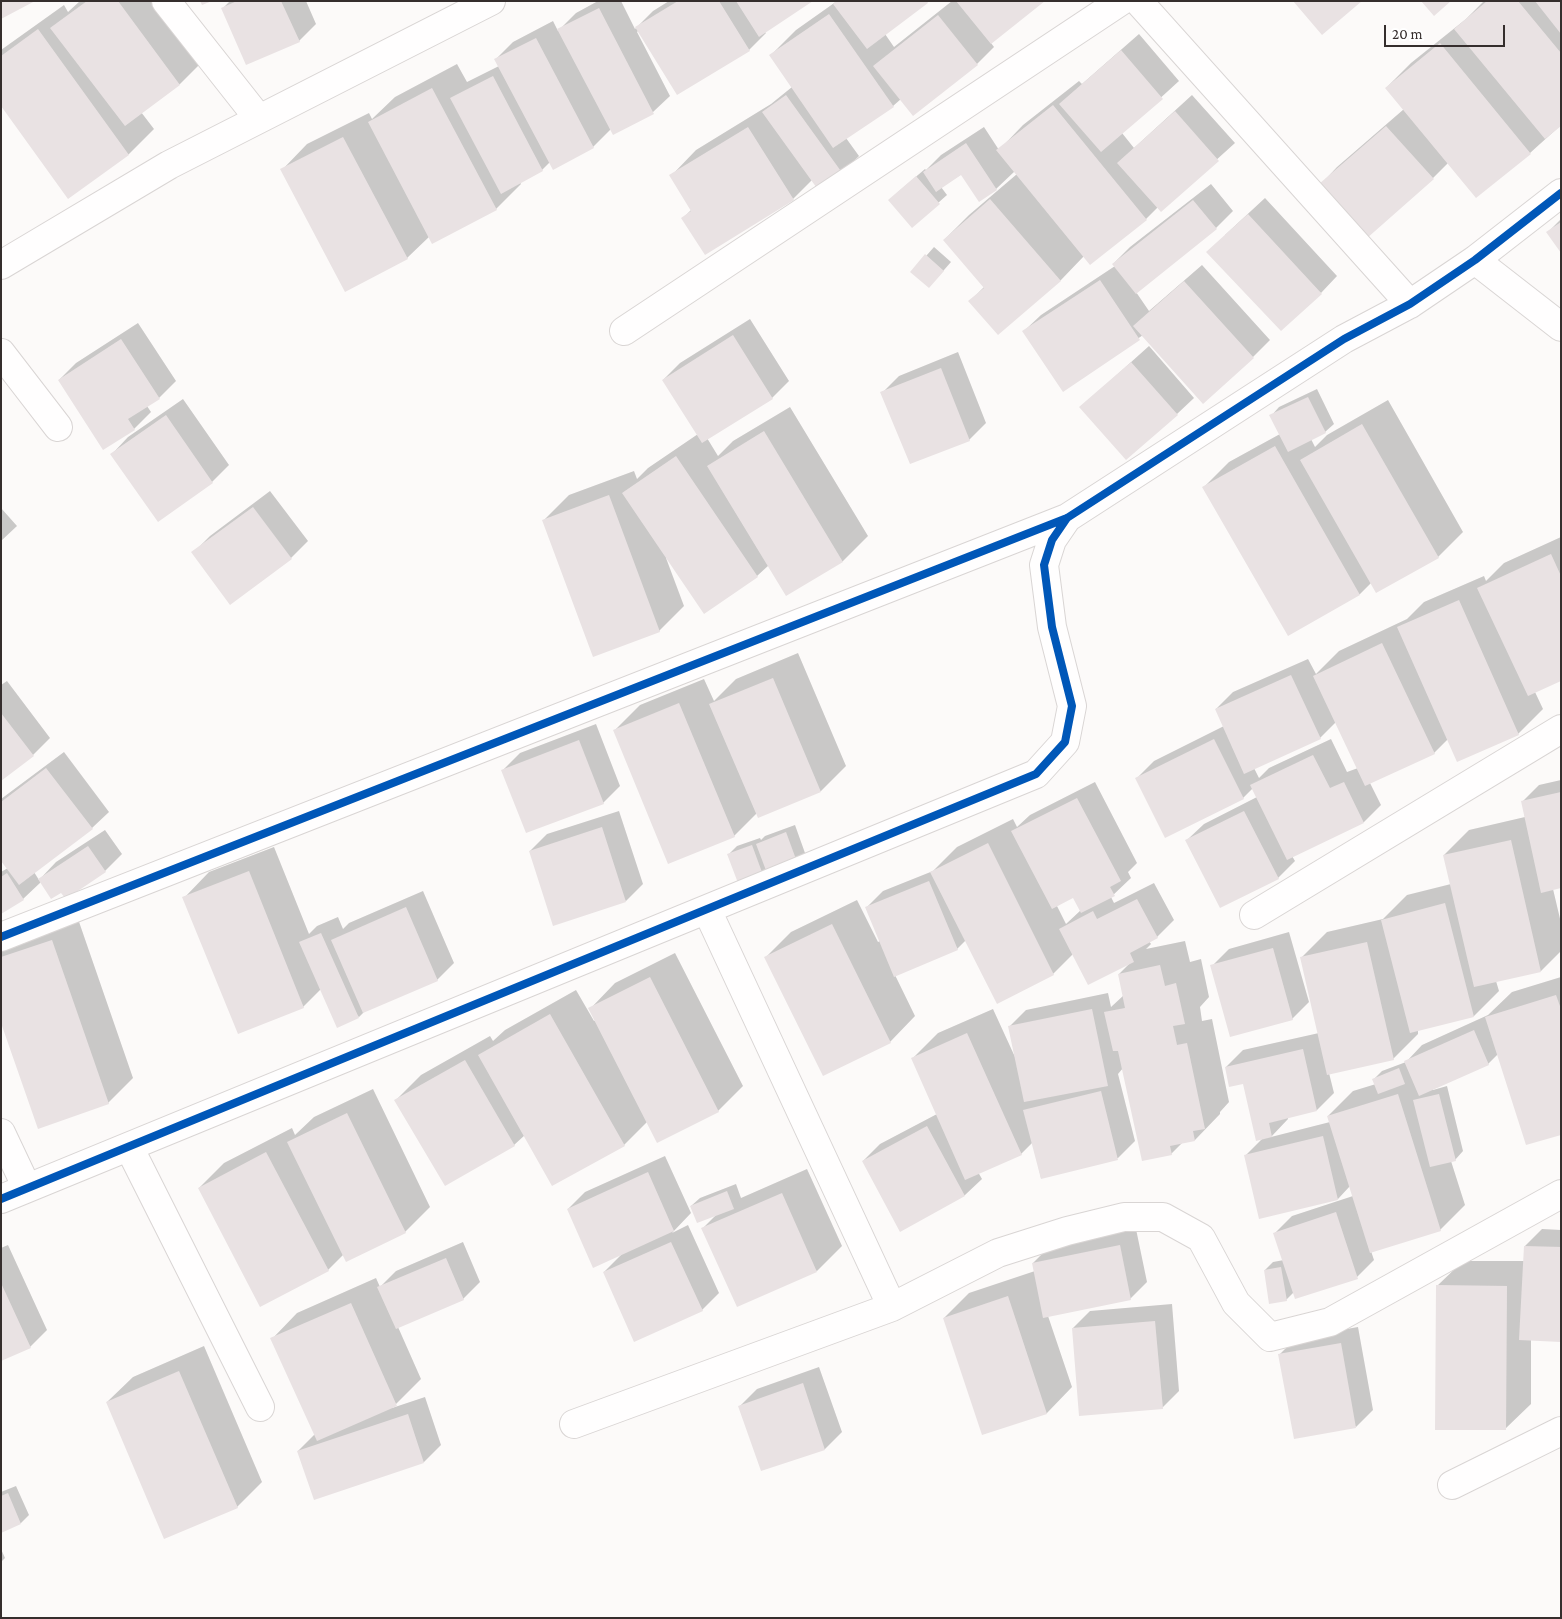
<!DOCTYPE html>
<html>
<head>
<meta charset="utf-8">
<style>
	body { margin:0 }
	#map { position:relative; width:1562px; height:1619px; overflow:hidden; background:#fcfaf9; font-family:"Crimson Pro",serif }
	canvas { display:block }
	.frame { position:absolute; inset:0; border:2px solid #352e2d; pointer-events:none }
	.scale { position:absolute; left:1384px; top:25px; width:121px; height:22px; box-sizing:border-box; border:2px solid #352e2d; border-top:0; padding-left:6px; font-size:15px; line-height:18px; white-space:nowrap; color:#352e2d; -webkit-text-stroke:4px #fff; paint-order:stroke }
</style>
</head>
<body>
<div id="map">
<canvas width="1562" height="1619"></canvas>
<div class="frame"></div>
<div class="scale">20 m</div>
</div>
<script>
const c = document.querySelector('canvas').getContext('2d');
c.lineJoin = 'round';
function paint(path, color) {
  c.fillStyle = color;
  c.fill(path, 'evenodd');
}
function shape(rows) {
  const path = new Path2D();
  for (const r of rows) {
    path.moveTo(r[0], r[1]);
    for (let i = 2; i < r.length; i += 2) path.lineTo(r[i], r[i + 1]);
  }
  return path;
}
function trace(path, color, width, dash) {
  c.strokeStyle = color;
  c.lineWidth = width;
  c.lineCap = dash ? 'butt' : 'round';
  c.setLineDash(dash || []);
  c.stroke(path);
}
paint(shape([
	[80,1,162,1,205,59,180,84,141,112,154,129,129,154,68,197,1,104,1,50,64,5,68,12],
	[230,1,306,1,316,24,299,41,223,8],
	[598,1,621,1,635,29,653,11,669,1,811,1,765,32,766,33,749,50,638,31,637,32,670,96,653,112,611,129,593,147,550,162,542,170,520,182,521,184,496,209,430,236,407,258,282,170,307,144,369,113,372,119,395,97,457,64,467,82,499,66,496,59,513,42,553,21,558,31,576,13],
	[837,1,927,1,885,34,894,47,952,1,1043,1,991,43,994,47,977,64,913,114,901,99,893,106,846,138,859,156,842,173,812,180,793,199,683,218,692,209,671,176,696,150,771,104,792,87,771,55,796,30],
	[1484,1,1561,1,1561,125,1530,153,1448,163,1433,178,1321,184,1337,167,1404,109,1386,88,1411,63,1466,19],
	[1139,34,1179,81,1122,133,1134,148,1192,95,1235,143,1161,210,1158,207,1146,219,1090,264,1084,256,1061,280,998,334,970,301,985,286,944,240,969,215,1017,174,1015,171,996,189,962,174,941,187,947,195,912,226,898,192,925,169,926,170,941,155,984,127,999,150,1023,125,1079,81,1082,84],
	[1211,184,1233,211,1216,228,1136,292,1149,311,1202,265,1270,340,1253,357,1143,335,1064,390,1024,331,1041,315,1115,266,1113,264,1130,247],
	[1265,198,1337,276,1321,293,1225,235],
	[1561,219,1561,250,1548,232],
	[934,247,951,262,937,278,912,272],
	[750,319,789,381,772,398,707,438,718,456,733,441,790,407,868,536,843,561,786,594,769,565,757,576,666,558,684,606,659,631,544,520,569,495,634,471,637,479,648,468,698,434,663,380,680,363],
	[138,323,176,381,159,398,147,406,151,412,134,429,59,380,76,363],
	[1149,346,1194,398,1177,414,1081,407],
	[958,352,986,423,969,440,882,393,899,376],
	[1317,389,1334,424,1325,432,1311,439,1315,447,1327,435,1388,400,1463,532,1438,557,1372,582,1360,594,1288,634,1204,487,1229,462,1280,434,1271,416,1279,407],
	[183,399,229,465,212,482,112,454,128,437],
	[270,491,308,541,291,558,193,553,210,536],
	[1,508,17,526,1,541],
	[1561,537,1561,680,1535,692,1543,709,1518,734,1448,739,1434,753,1370,783,1381,805,1364,822,1292,856,1295,861,1278,878,1187,840,1204,824,1257,797,1253,788,1243,798,1137,778,1154,761,1224,726,1216,709,1233,692,1308,659,1316,674,1339,651,1407,619,1424,602,1484,576,1486,581,1504,563],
	[1336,722,1358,768,1347,772,1331,739,1269,768,1259,778,1254,768,1320,738],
	[798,653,846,766,821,791,758,816,757,813,734,836,615,730,640,705,704,679,714,701,736,679],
	[7,681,50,738,33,755,1,779,1,685],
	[596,724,620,786,603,803,503,770,520,753],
	[64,752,109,812,92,828,34,872,39,880,56,862,105,830,122,854,105,871,61,891,41,882,23,899,1,913,1,872,8,868,1,859,1,799],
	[1561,780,1561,887,1553,889,1561,923,1561,951,1541,971,1496,981,1499,991,1474,1016,1418,1030,1418,1034,1393,1059,1329,1073,1334,1093,1317,1110,1288,1117,1288,1119,1271,1137,1330,1122,1328,1116,1353,1091,1376,1084,1374,1079,1382,1071,1406,1062,1422,1045,1488,1015,1512,992,1561,977,1561,1133,1498,1054,1488,1064,1433,1088,1433,1090,1447,1086,1463,1151,1455,1160,1451,1161,1465,1205,1440,1230,1371,1251,1374,1260,1357,1277,1294,1292,1286,1300,1265,1270,1273,1262,1284,1260,1275,1233,1292,1216,1353,1196,1350,1186,1338,1199,1245,1156,1263,1138,1244,1082,1226,1067,1243,1050,1319,1033,1301,958,1327,932,1383,919,1407,895,1451,884,1444,855,1469,830,1525,817,1522,802,1539,785],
	[1095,782,1137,863,1128,872,1131,878,1111,897,1114,903,1154,883,1174,920,1157,937,1149,941,1151,944,1146,949,1185,941,1190,962,1201,959,1209,997,1200,1007,1202,1021,1212,1019,1229,1102,1220,1112,1220,1114,1195,1140,1183,1142,1171,1154,1123,1068,1118,1074,1135,1141,1118,1158,1041,1178,1033,1142,1021,1154,978,1172,982,1179,965,1195,900,1230,863,1161,880,1144,937,1114,913,1058,938,1033,993,1009,1015,1057,1009,1027,1026,1010,1108,993,1111,1007,1124,995,1119,974,1130,963,1073,954,1053,974,966,940,957,949,895,975,915,1016,890,1042,824,1074,766,957,791,932,857,900,878,942,880,941,866,908,883,891,933,871,957,847,1013,819,1017,827,1030,815],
	[1074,896,1081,910,1066,924,1057,906],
	[619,811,643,884,626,901,530,851,547,834],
	[795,825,805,853,796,861,762,874,729,854,737,846,760,838,761,840,765,836],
	[274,847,309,934,317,926,338,917,343,929,349,923,423,891,454,963,437,980,366,1010,359,1017,321,989,303,1007,184,898,209,872],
	[77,916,133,1078,108,1103,1,1019,1,946],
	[1289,932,1309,1002,1292,1019,1212,966,1229,949],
	[675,953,743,1086,718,1111,647,1122,624,1145,525,1135,514,1145,396,1100,421,1075,490,1036,493,1041,505,1030,576,990,594,1021,596,1020,590,1009,615,983],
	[373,1089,430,1207,405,1232,344,1254,328,1270,199,1188,224,1163,292,1128,295,1135,314,1117],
	[665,1156,691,1213,672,1233,688,1225,719,1293,702,1310,604,1272,622,1254,568,1209,585,1192],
	[807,1169,842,1246,817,1271,703,1228,716,1215,691,1206,700,1198,736,1184,741,1198],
	[1136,1229,1147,1282,1130,1299,1048,1316,1072,1387,1047,1413,983,1434,944,1318,969,1293,1035,1271,1033,1263,1050,1246],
	[1542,1229,1561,1230,1561,1340,1531,1339,1531,1404,1505,1429,1437,1286,1463,1261,1524,1261,1525,1246],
	[463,1242,480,1282,463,1299,398,1327,421,1379,392,1408,425,1397,441,1445,424,1462,298,1451,315,1434,272,1339,297,1313,376,1278,380,1287,396,1271],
	[8,1245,47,1330,30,1347,1,1360,1,1248],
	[1172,1304,1179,1391,1162,1408,1073,1328,1090,1311],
	[1358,1327,1373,1410,1356,1427,1279,1355,1296,1338],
	[204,1346,262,1482,237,1507,107,1402,133,1377],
	[819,1367,842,1432,825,1449,762,1470,740,1406,757,1389],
	[16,1486,29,1515,21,1523,1,1531,1,1492],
	[1,1549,5,1558,1,1562]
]), '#0003');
paint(shape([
	[1,1,35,1,1,19],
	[87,1,118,1,180,85,125,126,50,28],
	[200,1,212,1,202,5],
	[237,1,281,1,300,42,246,65,221,8],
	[678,1,719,1,750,51,677,95,635,27],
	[736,1,813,1,759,37],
	[836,1,927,1,928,3,867,49,833,4],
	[956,1,1045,1,991,44],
	[1293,1,1362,1,1322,35],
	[1421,1,1451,1,1434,16],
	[1487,1,1518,1,1561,53,1561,126,1545,139,1454,29],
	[1535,1,1561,1,1561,34],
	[599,8,654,114,613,135,557,29],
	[829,14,894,107,833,148,769,55],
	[938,15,978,65,913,116,873,66],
	[38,29,129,155,68,199,1,106,1,56],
	[536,38,594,148,553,170,494,59],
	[1440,43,1531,154,1476,198,1385,88],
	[1121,50,1163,99,1101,152,1059,104],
	[493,76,543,171,501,194,450,98],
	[432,88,497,210,432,244,368,122],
	[786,95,843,174,819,191,762,112],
	[1053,105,1147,220,1090,265,996,150],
	[1175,111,1219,161,1161,212,1117,163],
	[1386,126,1434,179,1366,239,1319,184],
	[748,127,794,200,705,255,681,218,691,211,669,175],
	[343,137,408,259,345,292,280,169],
	[966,143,997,190,979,202,961,175,936,192,923,172],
	[916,176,940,204,912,228,888,200],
	[990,199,1061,281,998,335,968,301,984,288,943,240],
	[1193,200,1217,229,1136,294,1112,264],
	[1248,214,1322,294,1281,331,1206,252],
	[1561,222,1561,253,1546,232],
	[925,254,944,271,929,288,910,272],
	[1100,280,1140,340,1063,392,1022,331],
	[1184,281,1254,358,1203,404,1133,326],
	[733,335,773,399,702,443,662,380],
	[121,339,160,399,128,419,135,430,103,450,58,380],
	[1131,362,1178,415,1126,460,1079,407],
	[941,368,970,441,910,464,880,392],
	[1308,397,1326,433,1288,452,1269,415],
	[166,415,213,483,158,522,110,454],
	[1362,424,1439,558,1376,593,1300,460],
	[764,431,843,562,786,596,707,466],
	[1275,446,1360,595,1288,636,1202,487],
	[676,456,758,577,704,614,622,493],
	[609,495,660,632,593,657,542,520],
	[253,507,292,559,230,605,191,552],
	[1551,554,1561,576,1561,681,1528,696,1477,588],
	[1459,600,1519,735,1457,762,1397,627],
	[1382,643,1435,754,1365,786,1313,676],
	[1291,675,1321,739,1244,774,1215,709],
	[773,678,821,792,758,818,709,704],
	[679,703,735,837,668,864,613,730],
	[1,713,34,756,1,781],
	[1214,739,1244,799,1165,838,1135,778],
	[579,740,604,804,526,833,501,770],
	[1313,755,1330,788,1344,782,1364,823,1287,860,1250,785],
	[46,768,93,829,19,885,1,861,1,802],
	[1561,792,1561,888,1541,893,1521,801],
	[1077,798,1121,881,1110,887,1115,896,1081,913,1073,898,1052,909,1011,831],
	[1244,811,1279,879,1220,908,1185,840],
	[602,827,626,902,553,926,529,851],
	[786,832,797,862,767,873,756,844],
	[1511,840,1541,972,1474,987,1443,855],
	[988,843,1054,975,997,1004,930,872],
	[752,845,763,875,738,883,727,854],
	[88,846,106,872,66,899,61,893,51,899,38,879],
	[249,871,304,1008,238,1034,182,897],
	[7,873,24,900,1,914,1,877],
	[929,881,958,950,894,977,865,907],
	[1137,899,1158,938,1130,953,1134,962,1088,985,1059,929,1093,911,1097,919],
	[1445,903,1474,1017,1410,1033,1381,920],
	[406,907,438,981,363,1013,331,940],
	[832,924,891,1043,823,1076,764,957],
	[321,933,359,1018,337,1028,299,942],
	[52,940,109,1104,38,1129,1,1023,1,957],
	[1367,942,1394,1060,1327,1075,1300,957],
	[1273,948,1293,1020,1230,1037,1210,965],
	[1160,965,1165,986,1176,983,1185,1024,1173,1026,1177,1045,1187,1043,1205,1129,1193,1131,1195,1141,1170,1146,1172,1155,1142,1161,1118,1051,1113,1051,1104,1012,1125,1008,1118,974],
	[650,977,719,1112,657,1143,588,1008],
	[1556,995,1561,1009,1561,1135,1526,1145,1485,1017],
	[1092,1009,1108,1086,1024,1102,1008,1026],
	[550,1014,625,1146,552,1186,478,1055],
	[1474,1030,1489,1065,1419,1096,1404,1061],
	[967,1033,1022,1155,965,1180,911,1058],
	[1303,1049,1317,1111,1269,1123,1272,1137,1256,1141,1243,1084,1229,1087,1225,1067],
	[465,1060,515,1146,445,1186,394,1100],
	[1399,1068,1405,1084,1378,1094,1372,1079],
	[1101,1091,1118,1160,1041,1179,1023,1110],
	[1398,1094,1441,1231,1370,1253,1327,1116],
	[1439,1094,1456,1161,1430,1167,1413,1100],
	[347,1113,406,1233,346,1262,287,1142],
	[927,1126,965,1196,900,1232,862,1161],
	[1323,1136,1338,1200,1259,1219,1244,1155],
	[266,1152,329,1271,260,1307,198,1188],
	[648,1172,674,1231,593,1268,567,1209],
	[727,1191,734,1209,697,1223,690,1206],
	[782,1193,817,1272,737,1307,701,1228],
	[1336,1212,1358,1279,1295,1299,1273,1233],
	[671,1242,703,1311,634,1342,603,1272],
	[1120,1245,1131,1300,1043,1318,1032,1263],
	[1524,1246,1561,1247,1561,1342,1519,1340],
	[446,1258,464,1300,396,1329,377,1287],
	[1281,1267,1287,1301,1269,1304,1264,1270],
	[1,1283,31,1348,1,1361],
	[1436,1285,1507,1286,1506,1430,1435,1430],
	[1008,1296,1047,1414,982,1435,943,1318],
	[351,1303,397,1406,317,1441,270,1338],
	[1155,1321,1163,1409,1079,1416,1072,1328],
	[1341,1343,1356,1428,1294,1439,1278,1354],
	[179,1371,238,1508,164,1539,106,1402],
	[803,1383,825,1450,761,1471,738,1406],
	[408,1414,424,1463,314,1500,297,1451],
	[8,1493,21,1524,1,1533,1,1496]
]), '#e9e2e3');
const street = shape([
	[166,1,259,119],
	[1138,1,1410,304],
	[1475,260,1561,327],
	[1,265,169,165,491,1],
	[624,331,1121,1],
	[1,353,58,427],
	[707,910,892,1307],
	[1254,915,1561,729],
	[1,937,1067,518,1344,339,1410,304,1475,260,1561,193],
	[1,1133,27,1188],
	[129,1147,260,1407],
	[1,1199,1036,774,1065,742,1072,706,1052,627,1044,565,1052,540,1067,518],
	[574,1424,892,1307,998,1253,1067,1231,1124,1217,1163,1217,1201,1238,1236,1303,1270,1337,1330,1322,1561,1194],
	[1452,1485,1561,1431]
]);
trace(street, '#d9d5d4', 30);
trace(street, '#fffefe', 28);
trace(shape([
	[1,937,1067,518,1344,339,1410,304,1475,260,1561,193],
	[1,1199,1036,774,1065,742,1072,706,1052,627,1044,565,1052,540,1067,518]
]), '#0057b8', 8);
</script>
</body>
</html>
